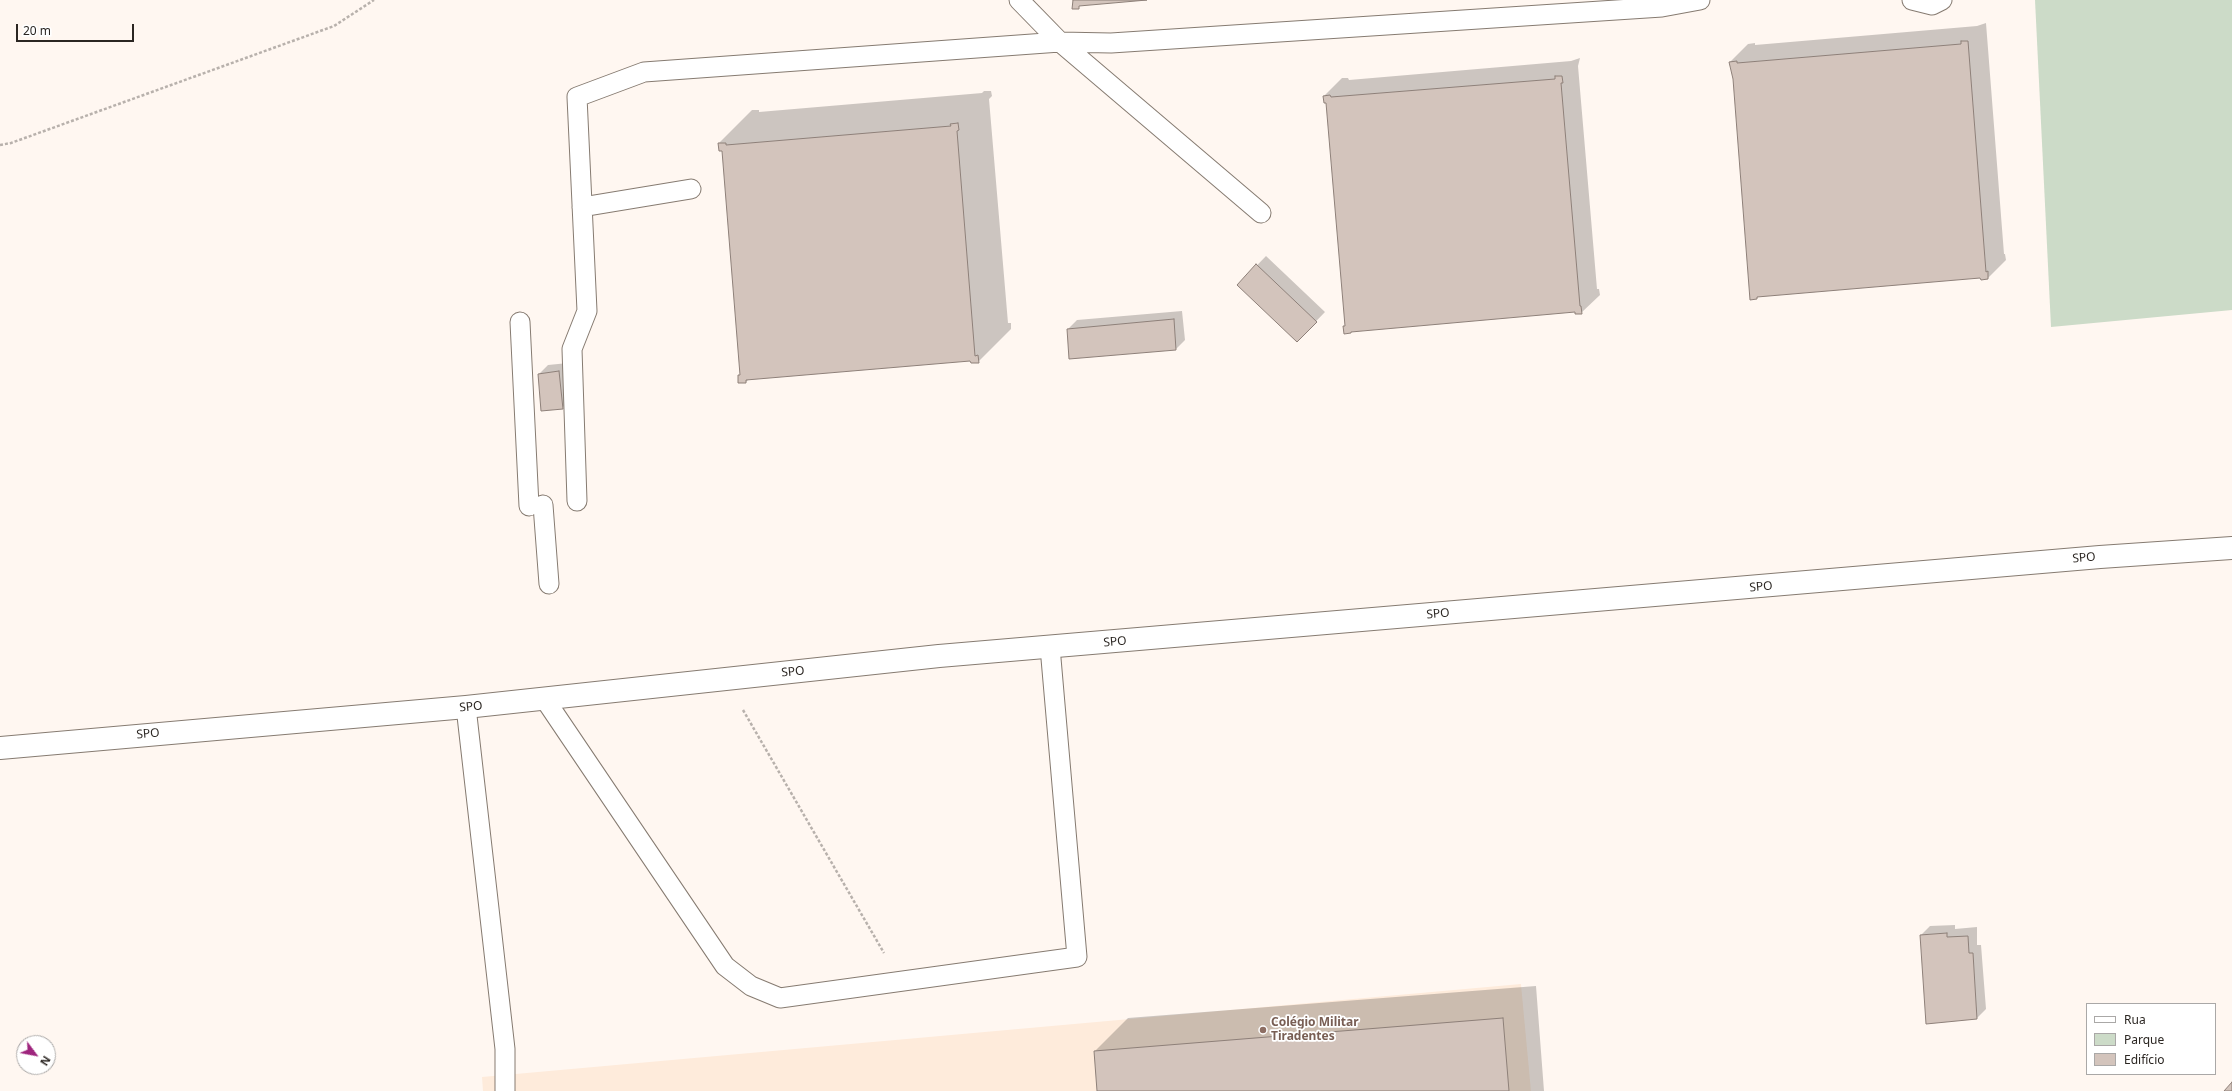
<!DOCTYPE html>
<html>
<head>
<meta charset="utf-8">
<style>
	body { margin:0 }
	#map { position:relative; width:2232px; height:1091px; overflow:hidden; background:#fff7f1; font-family:"Noto Sans",sans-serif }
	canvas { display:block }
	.legend { position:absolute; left:2086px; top:1003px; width:130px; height:72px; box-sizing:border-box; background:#fff; border:1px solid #aaa8a7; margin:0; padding:5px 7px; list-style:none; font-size:12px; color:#2b2622 }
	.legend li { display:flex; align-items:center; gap:8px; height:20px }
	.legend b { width:20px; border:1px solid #aaa8a7 }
	.north { position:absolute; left:16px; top:1035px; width:40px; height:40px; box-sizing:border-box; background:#fff; border:1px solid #aaa8a7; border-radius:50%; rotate:122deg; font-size:11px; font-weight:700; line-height:16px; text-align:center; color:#2b2622 }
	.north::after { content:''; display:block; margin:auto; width:14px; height:18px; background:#9e257d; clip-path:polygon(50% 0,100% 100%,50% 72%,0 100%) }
	.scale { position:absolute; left:16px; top:24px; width:118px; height:18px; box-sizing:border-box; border:2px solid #2b2622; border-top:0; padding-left:5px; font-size:12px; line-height:14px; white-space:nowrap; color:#2b2622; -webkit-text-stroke:3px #fff; paint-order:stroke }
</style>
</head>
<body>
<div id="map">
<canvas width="2232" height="1091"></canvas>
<ul class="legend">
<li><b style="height:5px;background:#fff"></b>Rua</li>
<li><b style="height:11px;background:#ccdbc8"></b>Parque</li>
<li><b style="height:11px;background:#d3c4bc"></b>Edifício</li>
</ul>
<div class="north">N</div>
<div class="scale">20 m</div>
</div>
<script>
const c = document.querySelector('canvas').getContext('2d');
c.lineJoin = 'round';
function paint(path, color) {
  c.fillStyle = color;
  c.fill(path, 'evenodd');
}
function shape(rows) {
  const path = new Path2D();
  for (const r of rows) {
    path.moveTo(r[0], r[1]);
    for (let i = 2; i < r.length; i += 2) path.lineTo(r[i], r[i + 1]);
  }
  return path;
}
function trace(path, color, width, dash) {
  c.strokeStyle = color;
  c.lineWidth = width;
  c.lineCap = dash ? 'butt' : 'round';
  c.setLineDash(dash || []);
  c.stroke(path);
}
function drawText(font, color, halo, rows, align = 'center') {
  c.font = font + ' "Noto Sans",sans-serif';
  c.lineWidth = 3.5;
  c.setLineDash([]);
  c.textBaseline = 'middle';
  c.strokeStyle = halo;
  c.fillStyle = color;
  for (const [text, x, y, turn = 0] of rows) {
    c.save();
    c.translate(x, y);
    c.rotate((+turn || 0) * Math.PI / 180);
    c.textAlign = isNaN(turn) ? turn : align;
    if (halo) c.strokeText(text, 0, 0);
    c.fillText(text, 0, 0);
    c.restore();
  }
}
paint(shape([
	[1521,984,1531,1091,483,1091,482,1077]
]), '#feebdb');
paint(shape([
	[2035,0,2232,0,2232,310,2051,327]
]), '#ccdbc8');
paint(shape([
	[1986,23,2004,254,2005,254,2006,260,1988,278,1981,277,1759,296,1757,298,1734,79,1730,62,1748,44,1755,43,1755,45,1977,26],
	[1580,58,1578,66,1597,289,1599,289,1600,295,1581,313,1576,311,1353,330,1351,332,1344,327,1346,325,1327,102,1324,96,1342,78,1348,78,1349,80,1571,61],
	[984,91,991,91,992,96,989,99,1008,323,1011,323,1011,329,978,362,971,360,749,379,746,382,739,376,741,374,723,150,719,143,752,110,759,110,759,112,982,93],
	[1266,256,1325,312,1297,341,1238,285],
	[1182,311,1185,340,1176,349,1068,329,1077,320],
	[568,363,571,399,562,408,539,374,548,365],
	[1955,925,1955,929,1977,927,1977,945,1981,945,1986,1009,1977,1018,1921,935,1930,926],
	[1536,986,1544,1091,1098,1091,1095,1051,1128,1018]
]), '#0003');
const building = shape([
	[1073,0,1147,0,1079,6,1079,9,1072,9,1073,0],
	[1961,41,1968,41,1986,272,1988,271,1988,279,1981,280,1980,278,1757,297,1757,299,1750,300,1733,79,1729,62,1737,61,1737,63,1961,44,1961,41],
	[1555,76,1562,76,1563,83,1561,83,1580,306,1581,306,1582,314,1575,314,1575,312,1351,332,1351,333,1344,334,1343,326,1345,326,1326,103,1324,103,1323,96,1330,95,1331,97,1555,79,1555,76],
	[958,123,959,130,957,131,975,356,978,355,979,363,971,363,970,361,746,380,746,383,738,383,738,375,740,375,722,151,719,151,718,143,726,143,726,145,951,126,950,124,958,123],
	[1256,264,1317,322,1297,342,1237,285,1256,264],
	[1174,319,1176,350,1069,359,1067,329,1174,319],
	[559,371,563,409,541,411,538,374,559,371],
	[1947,933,1947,937,1968,936,1969,953,1973,953,1977,1019,1926,1024,1920,935,1947,933],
	[1503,1018,1509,1091,1097,1091,1094,1051,1503,1018],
	[2232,1082,2232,1091,2224,1091,2232,1082]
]);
paint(building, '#d3c4bc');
trace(building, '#8e8079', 1);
const service = shape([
	[1019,0,1060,42,1261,213],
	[1912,0,1932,5,1942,0],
	[582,207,691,189],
	[520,322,529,506],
	[577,501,572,349,587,311,577,97,644,72,1060,42,1111,43,1662,7,1700,0],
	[543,505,549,584],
	[544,698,725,966,751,986,780,998,1077,957,1050,647],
	[466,707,505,1049,505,1091]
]);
const tertiary = shape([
	[0,748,466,707,939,656,2100,557,2232,548]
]);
trace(service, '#867b71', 21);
trace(tertiary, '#867b71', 24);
trace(shape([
	[0,145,11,143,334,26,374,0],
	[743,710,884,953]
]), '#b8b1ac', 2.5, [3, 2]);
trace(service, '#fff', 19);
trace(tertiary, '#fff', 22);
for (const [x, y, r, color] of [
	[1263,1030,4,"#8d6e63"]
]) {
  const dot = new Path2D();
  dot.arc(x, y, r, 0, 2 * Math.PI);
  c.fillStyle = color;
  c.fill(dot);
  trace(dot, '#fff', 1.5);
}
drawText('12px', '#2b2622', '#fff', [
	["SPO",2084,558,-5],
	["SPO",1761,587,-5],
	["SPO",1438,614,-5],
	["SPO",1115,642,-5],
	["SPO",793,672,-6],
	["SPO",471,707,-6],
	["SPO",148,734,-5]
]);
drawText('bold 12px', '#785e54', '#fff', [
	["Colégio Militar",1271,1023],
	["Tiradentes",1271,1037]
], 'left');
</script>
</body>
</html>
